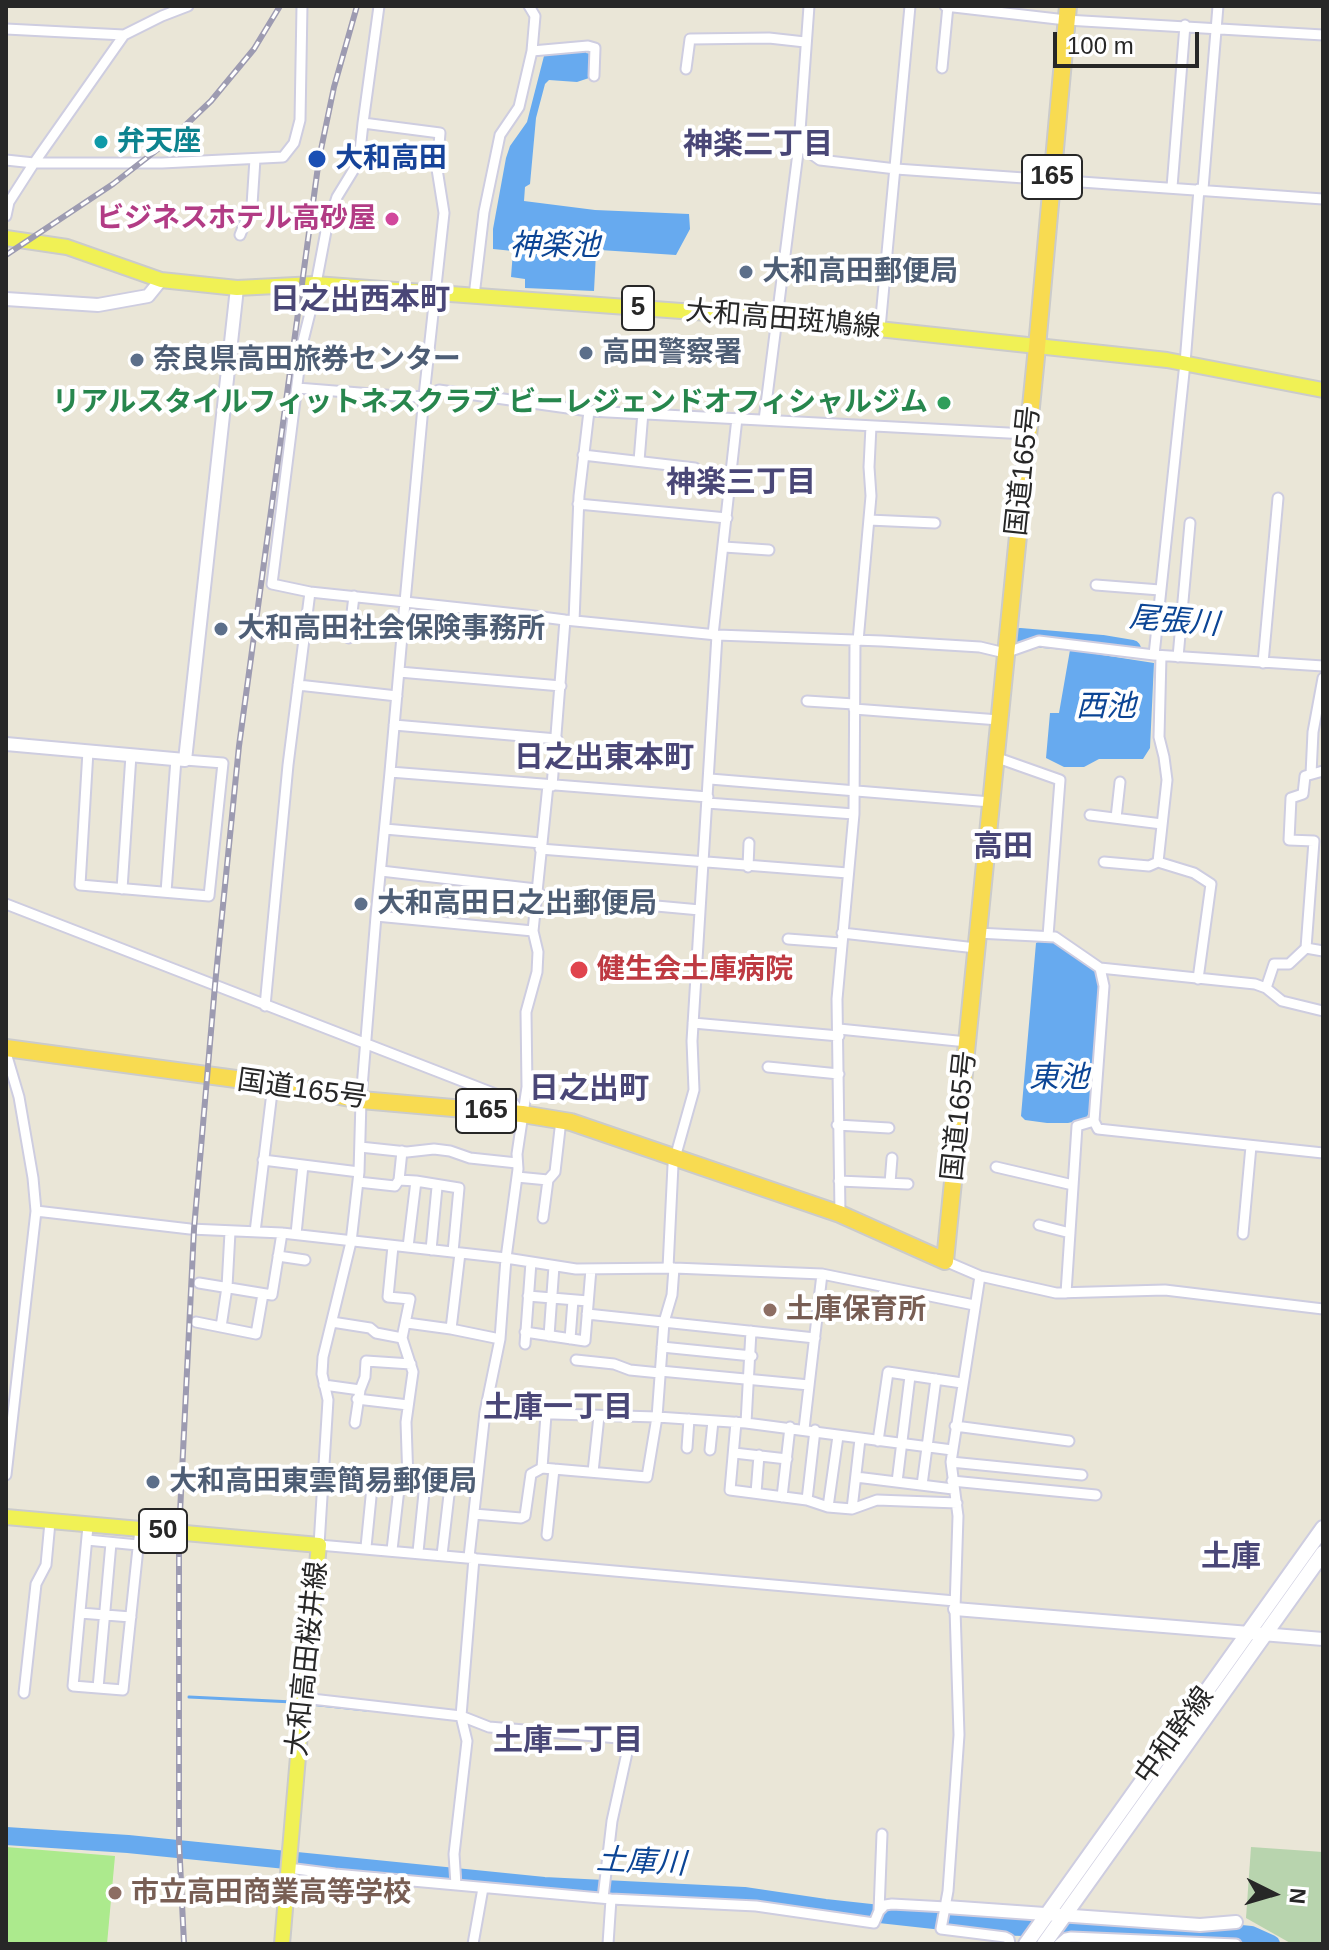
<!DOCTYPE html>
<html>
<head>
<meta charset="utf-8">
<style>
	body { margin:0 }
	#map { position:relative; width:1329px; height:1950px; overflow:hidden; background:#eae6d7; font-family:Arial,sans-serif }
	canvas { display:block }
	.frame { position:absolute; inset:0; border:8px solid #272727; pointer-events:none }
	.north { position:absolute; left:1233px; top:1854px; width:80px; height:80px; -webkit-text-stroke:6px #fff; paint-order:stroke; rotate:95deg; font-size:22px; font-weight:700; line-height:32px; text-align:center; color:#272727 }
	.north::after { content:''; display:block; margin:auto; width:28px; height:36px; background:#272727; clip-path:polygon(50% 0,100% 100%,50% 72%,0 100%) }
	.scale { position:absolute; left:1053px; top:32px; width:146px; height:36px; box-sizing:border-box; border:4px solid #272727; border-top:0; padding-left:10px; font-size:24px; line-height:28px; white-space:nowrap; color:#272727; -webkit-text-stroke:6px #fff; paint-order:stroke }
</style>
</head>
<body>
<div id="map">
<canvas width="1329" height="1950"></canvas>
<div class="frame"></div>
<div class="north">N</div>
<div class="scale">100 m</div>
</div>
<script>
const c = document.querySelector('canvas').getContext('2d');
c.lineJoin = 'round';
function paint(path, color) {
  c.fillStyle = color;
  c.fill(path, 'evenodd');
}
function shape(rows) {
  const path = new Path2D();
  for (const r of rows) {
    path.moveTo(r[0], r[1]);
    for (let i = 2; i < r.length; i += 2) path.lineTo(r[i], r[i + 1]);
  }
  return path;
}
function trace(path, color, width, dash) {
  c.strokeStyle = color;
  c.lineWidth = width;
  c.lineCap = dash ? 'butt' : 'round';
  c.setLineDash(dash || []);
  c.stroke(path);
}
function drawText(font, color, halo, rows, align = 'center') {
  c.font = font + ' Arial,"Noto Sans JP",sans-serif';
  c.lineWidth = 8;
  c.setLineDash([]);
  c.textBaseline = 'middle';
  c.strokeStyle = halo;
  c.fillStyle = color;
  for (const [text, x, y, turn = 0] of rows) {
    c.save();
    c.translate(x, y);
    c.rotate((+turn || 0) * Math.PI / 180);
    c.textAlign = isNaN(turn) ? turn : align;
    if (halo) c.strokeText(text, 0, 0);
    c.fillText(text, 0, 0);
    c.restore();
  }
}
paint(shape([
	[1251,1847,1323,1852,1323,1944,1292,1944,1246,1918]
]), '#b8d4ae');
paint(shape([
	[6,1847,115,1856,107,1944,6,1944]
]), '#acea8d');
paint(shape([
	[586,50,586,53,591,54,589,78,577,82,549,80,545,84,536,118,530,184,525,187,524,201,595,210,689,214,690,229,676,255,600,250,596,253,594,291,525,288,525,279,511,277,513,251,493,249,493,229,506,158,510,146,527,122,544,56,547,53],
	[1070,650,1154,663,1150,748,1143,759,1099,759,1084,767,1064,767,1046,758,1050,713,1059,713],
	[1043,939,1055,940,1096,970,1100,980,1092,1105,1086,1119,1068,1123,1047,1123,1025,1120,1021,1116,1036,943]
]), '#67aaef');
trace(shape([
	[189,1697,293,1702],
	[310,1704,366,1710]
]), '#67aaef', 3);
trace(shape([
	[1020,637,1102,644,1132,649],
	[6,1836,128,1844,544,1886,744,1896,825,1908,989,1926,1231,1933,1251,1935,1271,1944]
]), '#67aaef', 18);
const minor = shape([
	[529,6,535,16,532,51],
	[945,6,1066,20,1323,35],
	[6,29,124,35],
	[942,68,948,6],
	[686,69,690,39,769,38,805,42],
	[363,123,379,6],
	[799,145,820,160,896,169,1323,199],
	[6,160,34,163,162,163,283,157,294,143,300,120,302,6],
	[1172,187,1185,25],
	[1203,189,1218,6],
	[6,216,9,202,34,163,124,35,162,16,188,6],
	[240,235,252,205,255,159],
	[474,296,484,212,500,135,519,107,532,51,588,46,595,48,594,76],
	[880,328,910,6],
	[297,388,410,397,424,396,439,390,589,411,1027,434],
	[764,420,799,145,809,6],
	[583,455,695,468],
	[639,461,643,412],
	[578,504,727,518],
	[869,520,935,523],
	[724,547,769,550],
	[1096,585,1160,590],
	[574,621,579,496,589,411],
	[713,635,737,418],
	[349,638,354,596],
	[858,641,871,496,869,467,871,426],
	[1154,655,1185,363,1199,189],
	[1161,656,1159,737,1164,757,1167,780,1158,862,1194,873,1211,884,1198,979],
	[1178,657,1190,523],
	[1263,663,1278,498],
	[399,672,561,686],
	[298,685,397,696],
	[807,701,854,704],
	[854,709,999,720],
	[394,725,557,739],
	[88,751,80,885,209,896,223,763,185,760],
	[995,757,1060,780,1048,936],
	[390,772,708,797],
	[1311,774,1313,732,1323,678],
	[710,779,991,802],
	[552,786,565,620],
	[707,803,854,814],
	[1090,815,1162,824],
	[1116,818,1120,782],
	[385,829,541,843],
	[540,849,848,873],
	[1104,862,1149,866,1158,862],
	[748,867,749,843],
	[381,871,536,889],
	[122,889,131,755],
	[166,892,176,759],
	[537,895,700,910],
	[6,904,511,1100,522,1114],
	[376,916,533,931],
	[842,933,976,948],
	[977,933,1055,937,1100,968,1104,986,1094,1121,1098,1129,1323,1153],
	[788,939,841,943],
	[1306,948,1314,841,1289,840,1291,798,1303,794,1305,776,1323,771],
	[1100,968,1255,984,1266,988,1282,1001,1323,1011],
	[1266,988,1274,964,1289,964,1306,948,1323,951],
	[265,1006,288,765,310,592],
	[693,1023,839,1036],
	[839,1029,967,1042],
	[6,1053,19,1097,33,1178,36,1211,6,1475],
	[768,1067,839,1074],
	[837,1125,889,1128],
	[360,1147,407,1152,434,1149,450,1151,470,1158,517,1163],
	[263,1160,359,1172],
	[996,1167,1073,1185],
	[517,1177,548,1180,555,1172,561,1120],
	[399,1180,402,1151],
	[839,1181,908,1184],
	[358,1182,395,1186,399,1180,416,1181],
	[890,1183,892,1158],
	[36,1211,190,1229,282,1233,506,1258,576,1269,674,1268,822,1274,974,1305],
	[840,1214,837,999,854,814,855,641],
	[543,1218,548,1180],
	[1039,1225,1070,1233],
	[255,1232,273,1084],
	[296,1234,303,1165],
	[1243,1234,1251,1146],
	[393,1246,388,1297,410,1299,402,1338,413,1372,406,1422,408,1481],
	[408,1247,416,1181,459,1188,453,1252],
	[431,1250,437,1187],
	[278,1256,305,1260],
	[945,1261,980,1276,1056,1293,1165,1290,1323,1309],
	[668,1268,673,1165,694,1090,692,1041,717,635],
	[980,1276,951,1462,958,1516,955,1609,959,1735,948,1891,941,1929,1005,1937,1009,1939,1010,1944],
	[199,1283,272,1295,282,1233],
	[1066,1293,1077,1126,1094,1121],
	[528,1296,588,1301],
	[587,1314,815,1338],
	[196,1322,256,1334,263,1294],
	[332,1322,370,1328,376,1333,402,1338],
	[407,1323,451,1329,460,1253],
	[221,1327,227,1287,230,1232],
	[451,1329,500,1339],
	[525,1332,585,1341,591,1269],
	[549,1336,554,1266],
	[570,1339,573,1300],
	[525,1344,531,1262],
	[662,1347,752,1356],
	[576,1360,614,1364,630,1370,660,1373],
	[660,1371,809,1385],
	[324,1385,360,1390,355,1423],
	[360,1390,365,1377,366,1361,411,1364],
	[357,1399,408,1405],
	[485,1412,657,1417,746,1423,952,1450],
	[736,1422,730,1490,807,1500,828,1507,852,1509,877,1500,957,1503],
	[746,1423,751,1331],
	[955,1426,1069,1441],
	[804,1429,822,1274],
	[878,1441,888,1372,962,1383],
	[687,1448,689,1419],
	[710,1450,713,1421],
	[734,1453,787,1459],
	[951,1462,1082,1475],
	[542,1468,546,1415],
	[593,1472,599,1416],
	[856,1477,953,1489],
	[952,1481,1096,1495],
	[897,1482,910,1376],
	[922,1485,936,1379],
	[756,1493,759,1455],
	[782,1497,790,1427],
	[807,1500,815,1430],
	[828,1507,838,1436],
	[852,1509,860,1439],
	[474,1514,521,1518,525,1516,531,1474,542,1468,647,1477,657,1417,664,1322,672,1295,674,1268],
	[88,1526,73,1686,123,1690,140,1529],
	[547,1535,554,1469],
	[87,1540,138,1545],
	[366,1547,373,1477,476,1489],
	[392,1550,400,1480],
	[418,1552,425,1483],
	[442,1555,450,1486],
	[469,1557,485,1412,500,1339,506,1258,518,1169,517,1154,527,1087,526,1012,537,972,538,952,533,931,548,785],
	[955,1601,319,1545,328,1400,322,1374,323,1357,351,1242,359,1172,361,1100,376,916,390,772,405,602,424,396,444,213,437,169,440,133,363,123,359,161,337,197,326,231,312,305,302,345,272,584,310,592,405,602,526,615,565,620,717,635,882,641,980,647,1005,653,1039,641,1154,655,1323,666],
	[80,1613,131,1617],
	[98,1688,111,1543],
	[24,1693,36,1584,46,1565,50,1522],
	[303,1698,461,1716,489,1727,630,1739,612,1821,603,1898],
	[288,1868,335,1874,611,1899,756,1906,874,1923,879,1911,882,1834],
	[456,1885,454,1854,467,1741,461,1716,474,1558],
	[879,1911,885,1905,892,1904,946,1907],
	[473,1944,483,1888],
	[608,1944,611,1899],
	[1059,1944,1066,1938,1071,1937,1236,1944]
]);
const tertiary = shape([
	[6,299,98,305,148,296,161,280],
	[6,744,185,760,237,288],
	[955,1609,1323,1639],
	[946,1907,1200,1925,1236,1922]
]);
const secondary = shape([
	[1026,1944,1323,1528],
	[1044,1944,1323,1553]
]);
const primary = shape([
	[6,238,67,247,161,280,237,288,315,284,776,318,1167,360,1323,390],
	[6,1517,319,1545,303,1698,282,1944]
]);
const trunk = shape([
	[6,1048,273,1084,361,1100,522,1114,571,1122,840,1214,945,1261,1037,347,1068,6]
]);
trace(minor, '#cecde0', 13);
trace(tertiary, '#cecde0', 16);
trace(secondary, '#cecde0', 18);
trace(primary, '#cbcbcb', 18);
trace(trunk, '#cbcbcb', 20);
trace(minor, '#fff', 9);
trace(tertiary, '#fff', 12);
trace(secondary, '#fff', 14);
trace(primary, '#f0f155', 14);
trace(trunk, '#f8db51', 16);
const rail = shape([
	[6,255,113,184,171,139,211,101,254,49,280,6],
	[184,1944,179,1841,179,1533,194,1229,215,985,239,746,319,159,334,87,357,6]
]);
trace(rail, '#9d9bb1', 6);
trace(rail, '#fff', 3, [9]);
for (const [x, y, r, color] of [
	[101,142,8,"#0f9aa8"],
	[317,159,10,"#1a4fb4"],
	[392,219,8,"#d1479c"],
	[746,272,8,"#5c6f8a"],
	[586,353,8,"#5c6f8a"],
	[137,360,8,"#5c6f8a"],
	[944,403,8,"#2e9e5b"],
	[221,629,8,"#5c6f8a"],
	[361,904,8,"#5c6f8a"],
	[579,970,10,"#e0444e"],
	[770,1310,8,"#8d6e63"],
	[153,1482,8,"#5c6f8a"],
	[115,1893,8,"#8d6e63"]
]) {
  const dot = new Path2D();
  dot.arc(x, y, r, 0, 2 * Math.PI);
  c.fillStyle = color;
  c.fill(dot);
  trace(dot, '#fff', 3);
}
for (const [x, y, w] of [
	[1052,177,60],
	[638,308,32],
	[486,1111,60],
	[163,1531,48]
]) {
  const box = new Path2D();
  box.roundRect(x - w / 2, y - 22, w, 44, 6);
  c.fillStyle = '#fff';
  c.fill(box);
  trace(box, '#272727', 2);
}
drawText('bold 26px', '#272727', null, [
	["165",1052,177],
	["5",638,308],
	["165",486,1111],
	["50",163,1531]
]);
drawText('bold 28px', '#0d838f', '#fff', [
	["弁天座",117,142]
], 'left');
drawText('bold 28px', '#164399', '#fff', [
	["大和高田",335,159]
], 'left');
drawText('bold 28px', '#b23c85', '#fff', [
	["ビジネスホテル高砂屋",376,219]
], 'right');
drawText('bold 28px', '#4e5e75', '#fff', [
	["大和高田郵便局",762,272],
	["高田警察署",602,353],
	["奈良県高田旅券センター",153,360],
	["大和高田社会保険事務所",237,629],
	["大和高田日之出郵便局",377,904],
	["大和高田東雲簡易郵便局",169,1482]
], 'left');
drawText('28px', '#272727', '#fff', [
	["大和高田斑鳩線",783,320,5],
	["国道165号",1024,471,-84],
	["国道165号",302,1090,8],
	["国道165号",960,1116,-84],
	["大和高田桜井線",308,1659,-84],
	["中和幹線",1175,1736,-54]
]);
drawText('bold 28px', '#27864d', '#fff', [
	["リアルスタイルフィットネスクラブ ビーレジェンドオフィシャルジム",928,403]
], 'right');
drawText('bold 28px', '#be3a42', '#fff', [
	["健生会土庫病院",597,970]
], 'left');
drawText('bold 28px', '#785e54', '#fff', [
	["土庫保育所",786,1310],
	["市立高田商業高等学校",131,1893]
], 'left');
drawText('bold 30px', '#4a4777', '#fff', [
	["神楽二丁目",758,146],
	["日之出西本町",360,301],
	["神楽三丁目",741,484],
	["日之出東本町",604,759],
	["高田",1003,848],
	["日之出町",589,1090],
	["土庫一丁目",558,1409],
	["土庫",1231,1558],
	["土庫二丁目",568,1742]
]);
drawText('italic 30px', '#0c4595', '#fff', [
	["神楽池",555,247],
	["尾張川",1174,622,5],
	["西池",1106,708],
	["東池",1059,1079],
	["土庫川",641,1863,3]
]);
</script>
</body>
</html>
